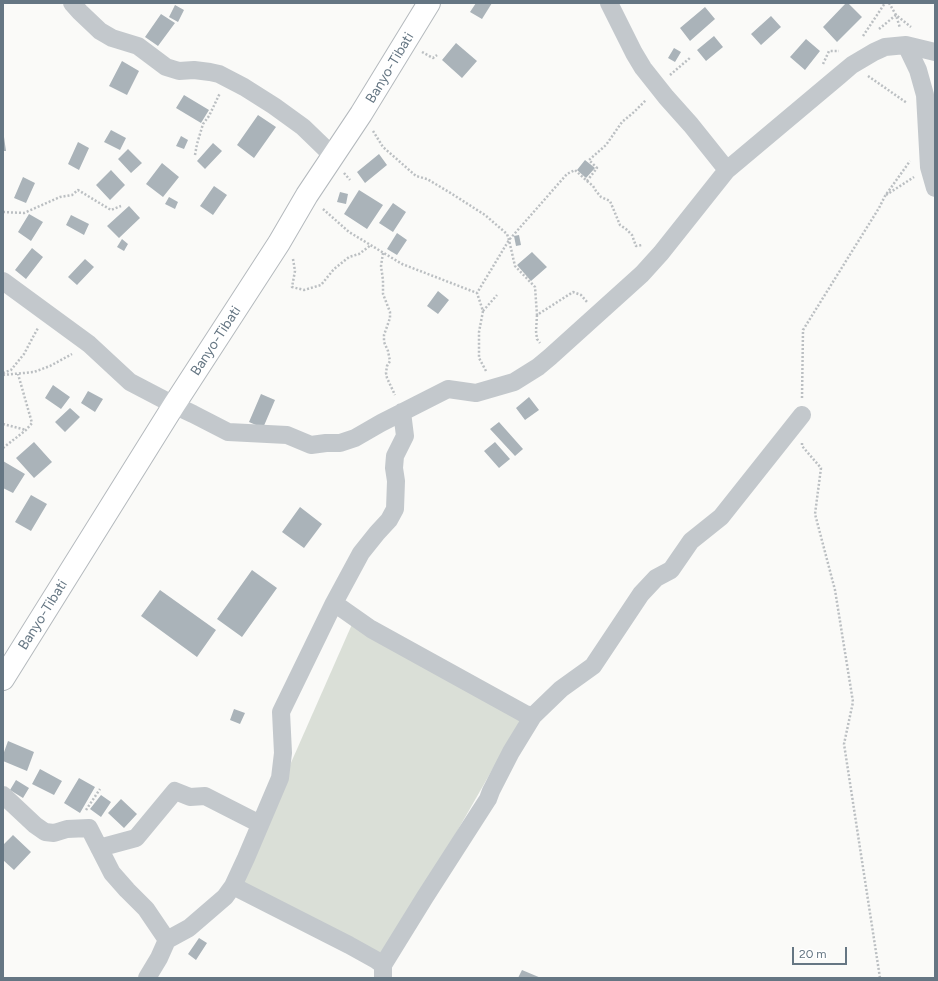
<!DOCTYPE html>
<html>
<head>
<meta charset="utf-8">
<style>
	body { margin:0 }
	#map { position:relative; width:938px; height:981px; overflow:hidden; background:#fafaf8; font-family:Figtree,sans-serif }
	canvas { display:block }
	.frame { position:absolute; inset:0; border:4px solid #657683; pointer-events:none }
	.scale { position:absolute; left:792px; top:947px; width:55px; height:18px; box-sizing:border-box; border:2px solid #657683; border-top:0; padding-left:5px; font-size:12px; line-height:14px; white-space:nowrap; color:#657683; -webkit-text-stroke:3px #fff; paint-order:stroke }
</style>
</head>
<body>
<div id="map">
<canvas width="938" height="981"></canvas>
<div class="frame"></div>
<div class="scale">20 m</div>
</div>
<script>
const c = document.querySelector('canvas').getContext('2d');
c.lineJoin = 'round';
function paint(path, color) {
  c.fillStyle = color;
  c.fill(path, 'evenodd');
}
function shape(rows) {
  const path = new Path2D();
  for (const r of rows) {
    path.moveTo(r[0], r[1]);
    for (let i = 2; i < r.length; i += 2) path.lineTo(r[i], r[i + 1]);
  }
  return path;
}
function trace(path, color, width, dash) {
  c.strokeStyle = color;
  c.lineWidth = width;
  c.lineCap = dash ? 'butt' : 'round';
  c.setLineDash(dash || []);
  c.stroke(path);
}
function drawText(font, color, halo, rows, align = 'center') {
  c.font = font + ' Figtree,sans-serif';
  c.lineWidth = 4;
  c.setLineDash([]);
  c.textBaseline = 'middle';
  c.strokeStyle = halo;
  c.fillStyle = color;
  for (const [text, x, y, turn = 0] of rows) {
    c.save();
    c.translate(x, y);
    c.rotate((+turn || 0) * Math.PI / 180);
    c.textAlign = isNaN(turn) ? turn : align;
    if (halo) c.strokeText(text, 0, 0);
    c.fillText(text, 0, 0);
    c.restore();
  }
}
paint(shape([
	[353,622,523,716,384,959,238,883]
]), '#dadfd7');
paint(shape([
	[476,3,492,3,482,19,470,12],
	[846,3,848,3,862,17,837,42,823,27],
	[175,5,184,10,178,22,169,17],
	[705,7,715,19,690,41,680,28],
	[161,14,175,23,158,46,145,37],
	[771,16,781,27,761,45,751,34],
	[714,36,723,47,706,61,697,50],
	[806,39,820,51,805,70,790,57],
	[456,43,477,61,462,78,442,60],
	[674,48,681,52,675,62,668,58],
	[122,61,139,71,127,95,109,86],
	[184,95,209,110,201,123,176,108],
	[258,115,276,127,254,158,237,145],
	[111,130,126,138,120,150,104,142],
	[181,136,188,140,184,149,176,146],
	[3,137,4,137,6,151,3,151],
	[78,142,89,148,79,170,68,164],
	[213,143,222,151,205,169,197,161],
	[128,149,142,163,131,173,118,159],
	[379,154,387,165,365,183,357,172],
	[585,160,595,168,586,178,577,170],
	[162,163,179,177,163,197,146,184],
	[111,170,125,185,110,200,96,185],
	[23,177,35,183,26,203,14,198],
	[214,186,227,195,213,215,200,206],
	[359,190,383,205,367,229,344,214],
	[340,192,348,194,346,204,337,202],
	[169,197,178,202,175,209,165,204],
	[393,203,406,212,393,232,379,223],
	[129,206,140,218,119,238,107,226],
	[29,214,43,222,31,241,18,232],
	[71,215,89,224,84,235,66,225],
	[397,233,407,240,397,255,387,249],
	[519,235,521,245,516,246,514,236],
	[122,239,128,244,124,251,117,247],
	[32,248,43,257,26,279,15,270],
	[532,252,547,267,531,281,517,265],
	[85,259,94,267,77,285,68,277],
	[438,291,449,300,438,314,427,306],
	[53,385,70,397,61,409,45,398],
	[88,391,103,399,95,412,81,403],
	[261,394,275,400,263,428,249,422],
	[529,397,539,410,525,420,516,408],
	[70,408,80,417,65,432,55,422],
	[499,422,523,449,515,456,490,429],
	[34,442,52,462,34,478,16,458],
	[495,442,510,459,499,468,484,451],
	[3,461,25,474,13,493,3,488],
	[31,495,47,504,31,531,15,522],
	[300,507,322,524,304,548,282,532],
	[252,570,277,588,242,637,217,619],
	[160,590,216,630,197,657,141,616],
	[234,709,245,713,240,724,230,720],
	[8,741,34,752,27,771,3,761,3,755],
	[40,769,62,781,54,795,32,784],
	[79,778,95,787,80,813,64,803],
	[16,780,29,788,23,798,10,790],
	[101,795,111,802,101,817,90,809],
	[121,799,137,814,124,828,108,813],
	[13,835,31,852,14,870,3,860,3,845],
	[199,938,207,943,196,960,188,954],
	[522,970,541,978,518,978]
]), '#aab3b9');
const trunk = shape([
	[3,679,174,405,279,243,307,195,361,114,429,3]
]);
trace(trunk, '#b4b9bd', 24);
trace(shape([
	[889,3,896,15,900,28],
	[879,29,896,15,911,27],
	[863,36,885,3],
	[422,52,433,58,437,55],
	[823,64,829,51,839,51],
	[670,75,691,57],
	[868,76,907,103],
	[373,131,383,147,416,176,427,179,449,192,485,215,507,234,509,240,515,266,535,287,537,315,573,292,581,295,587,302],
	[195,155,197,144,203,124,209,116,220,93],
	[344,173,350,180],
	[587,181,593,186,596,191,601,197,610,201,620,225,626,229,632,235,636,246,642,245],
	[886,195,914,177],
	[323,209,349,232,402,264,477,293],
	[3,212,24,213,60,197,72,195,78,190,111,210,121,206],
	[383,253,381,266,383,280,383,294,390,312,390,318,384,335,384,342,388,351,390,361,387,366,386,373,387,378,395,395],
	[293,259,295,271,292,287,304,290,321,285,334,269,349,257,359,254,371,245],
	[483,311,497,295],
	[537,315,536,331,537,339,540,343],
	[486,371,479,358,479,332,483,311,477,293,509,240,567,174,575,170,587,181,597,168,589,160,606,145,622,122,634,112,646,100],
	[3,373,11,370,24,354,33,337,38,328],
	[3,375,34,372,50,366,72,354],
	[802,398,803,330,879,208,885,196,910,161],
	[3,424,26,430],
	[802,443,802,446,821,468,815,514,835,590,853,702,844,744,880,978],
	[3,448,26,430,32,423,18,374],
	[86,810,100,789]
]), '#bbbfc2', 2.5, [2, 2]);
trace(shape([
	[72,3,80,12,100,31,112,38,138,46,166,67,179,71,194,70,210,72,219,74,244,87,274,106,303,127,333,156],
	[609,3,634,53,643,68,666,97,691,125,727,170],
	[906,45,918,70,925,95,929,167,935,188],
	[3,281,48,314,89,344,130,382,174,405,193,414,228,432,287,435,311,445,326,443,340,443,355,438,381,423,448,389,476,393,514,382,538,367,550,357,642,274,661,253,727,170,839,76,852,65,874,52,885,47,906,45,935,52],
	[334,603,371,629,525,714,533,716],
	[3,795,35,825,45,832,54,833,67,829,89,828,112,873,127,890,146,909,167,940],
	[99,848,136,838,175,791,190,797,205,796,260,824],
	[233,886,349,945,376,960,383,965],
	[147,978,159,958,167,940,189,928,225,897,233,886,246,858,280,778,283,753,281,712,334,603,361,553,377,533,389,520,395,509,396,481,394,468,395,456,405,436,402,412],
	[383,978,383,965,425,897,488,799,491,791,511,752,533,716,561,689,593,666,641,594,656,578,671,570,691,541,721,517,802,415]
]), '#c3c8cc', 18);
trace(trunk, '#fff', 22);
drawText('14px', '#657683', '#fff', [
	["Banyo-Tibati",390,68,-59],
	["Banyo-Tibati",216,341,-57],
	["Banyo-Tibati",43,615,-58]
]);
</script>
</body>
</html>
